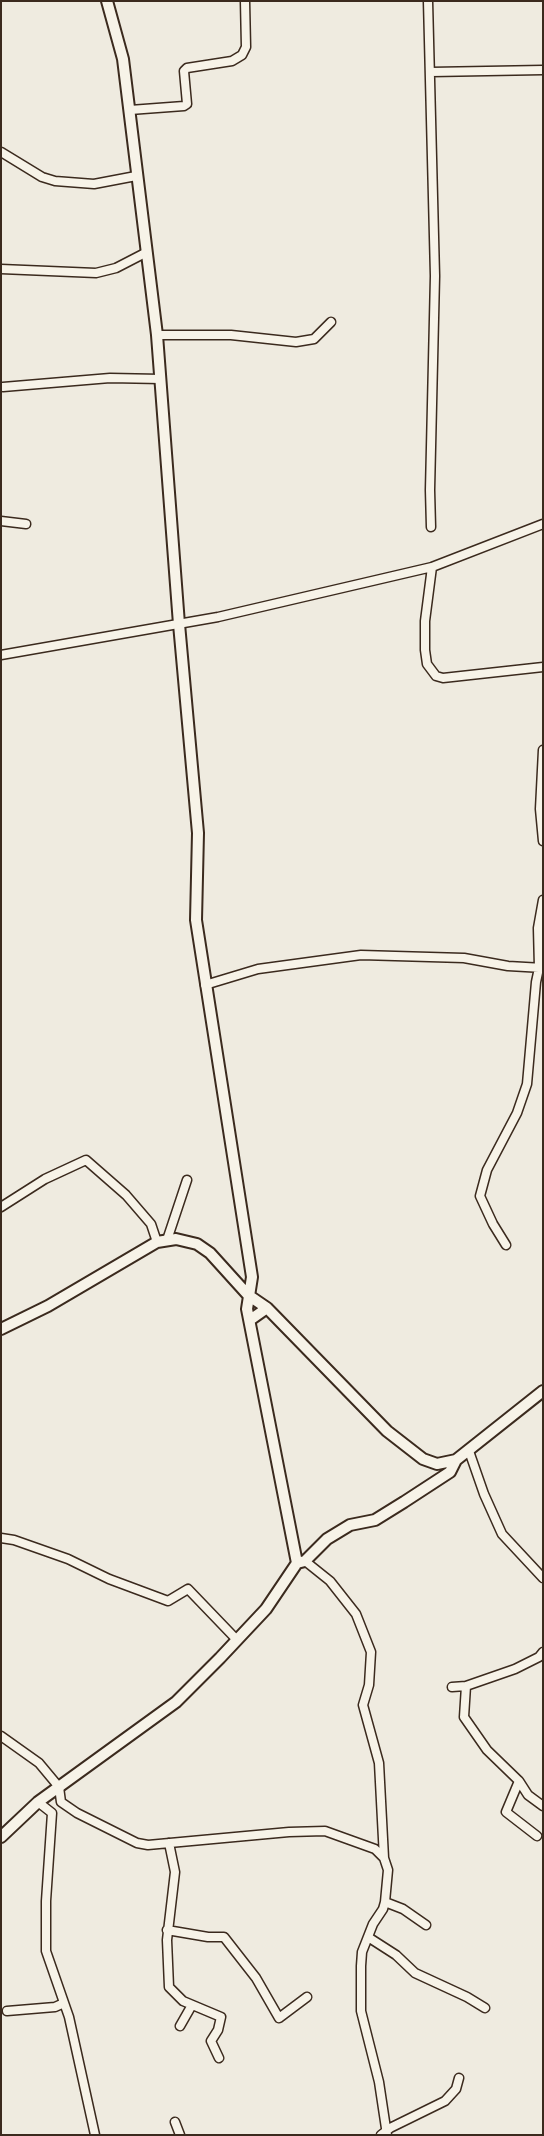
<!DOCTYPE html>
<html>
<head>
<meta charset="utf-8">
<style>
	body { margin:0 }
	#map { position:relative; width:544px; height:2136px; overflow:hidden; background:#efebe0; font-family:"Indie Flower",sans-serif }
	canvas { display:block }
	.frame { position:absolute; inset:0; border:2px solid #3b2a1e; pointer-events:none }
</style>
</head>
<body>
<div id="map">
<canvas width="544" height="2136"></canvas>
<div class="frame"></div>
</div>
<script>
const c = document.querySelector('canvas').getContext('2d');
c.lineJoin = 'round';
function shape(rows) {
  const path = new Path2D();
  for (const r of rows) {
    path.moveTo(r[0], r[1]);
    for (let i = 2; i < r.length; i += 2) path.lineTo(r[i], r[i + 1]);
  }
  return path;
}
function trace(path, color, width, dash) {
  c.strokeStyle = color;
  c.lineWidth = width;
  c.lineCap = dash ? 'butt' : 'round';
  c.setLineDash(dash || []);
  c.stroke(path);
}
const minor = shape([
	[428,1,435,276,430,490,431,527],
	[431,72,543,70],
	[130,110,184,106,187,104,184,71,187,68,232,61,242,55,246,47,245,1],
	[1,152,42,177,55,181,94,184,136,176],
	[1,269,96,273,116,268,147,252],
	[157,335,231,335,296,342,314,339,331,322],
	[3,387,110,378,161,379],
	[1,521,26,524],
	[432,567,425,621,425,650,427,664,436,676,443,678,543,667],
	[1,655,218,617,432,567,543,524],
	[543,750,540,809,543,841],
	[205,985,258,969,361,955,464,958,508,966,543,968],
	[1,1207,45,1179,86,1160,126,1195,151,1224,157,1242],
	[167,1240,187,1180],
	[506,1245,493,1224,480,1196,487,1170,517,1113,527,1084,536,982,539,968,538,928,543,900],
	[469,1451,484,1494,502,1534,543,1578],
	[1,1538,14,1540,68,1559,109,1579,168,1601,188,1589,237,1640],
	[305,1561,330,1581,356,1614,371,1652,369,1685,363,1705,379,1763,384,1858],
	[466,1686,464,1717,487,1750,519,1781,506,1812,537,1836],
	[452,1687,466,1686,515,1669,539,1657,543,1652],
	[1,1736,39,1763,59,1787,61,1802,77,1813,137,1843,148,1845,289,1832,325,1831,375,1849,384,1858,388,1870,385,1902,383,1909,373,1924,362,1952,361,1966,361,2011,379,2082,387,2135],
	[519,1781,528,1795,543,1806],
	[38,1802,52,1813,46,1901,46,1951,69,2017,95,2135],
	[169,1843,175,1872,167,1940,169,1987,183,2001,221,2017,218,2030,211,2041,219,2058],
	[385,1902,403,1909,426,1925],
	[167,1930,208,1937,224,1937,256,1978,279,2018,307,1997],
	[368,1937,396,1955,415,1973,467,1997,485,2008],
	[7,2011,55,2007,64,2003],
	[180,2026,192,2005],
	[175,2122,180,2135],
	[381,2135,390,2128,445,2101,456,2089,459,2078]
]);
const tertiary = shape([
	[250,1320,267,1308],
	[1,1329,48,1306,157,1242,176,1239,197,1244,210,1253,248,1295,267,1308,387,1431,423,1459,437,1464,456,1460,543,1391],
	[297,1563,305,1561,327,1539,350,1525,375,1520,404,1502,450,1472,456,1460],
	[1,1837,38,1802,176,1702,220,1658,266,1609,297,1563,247,1309,252,1277,196,920,198,833,179,624,157,335,123,59,107,1]
]);
trace(minor, '#3b2a1e', 11);
trace(tertiary, '#3b2a1e', 14);
trace(minor, '#f7f3e8', 8);
trace(tertiary, '#f7f3e8', 10);
</script>
</body>
</html>
